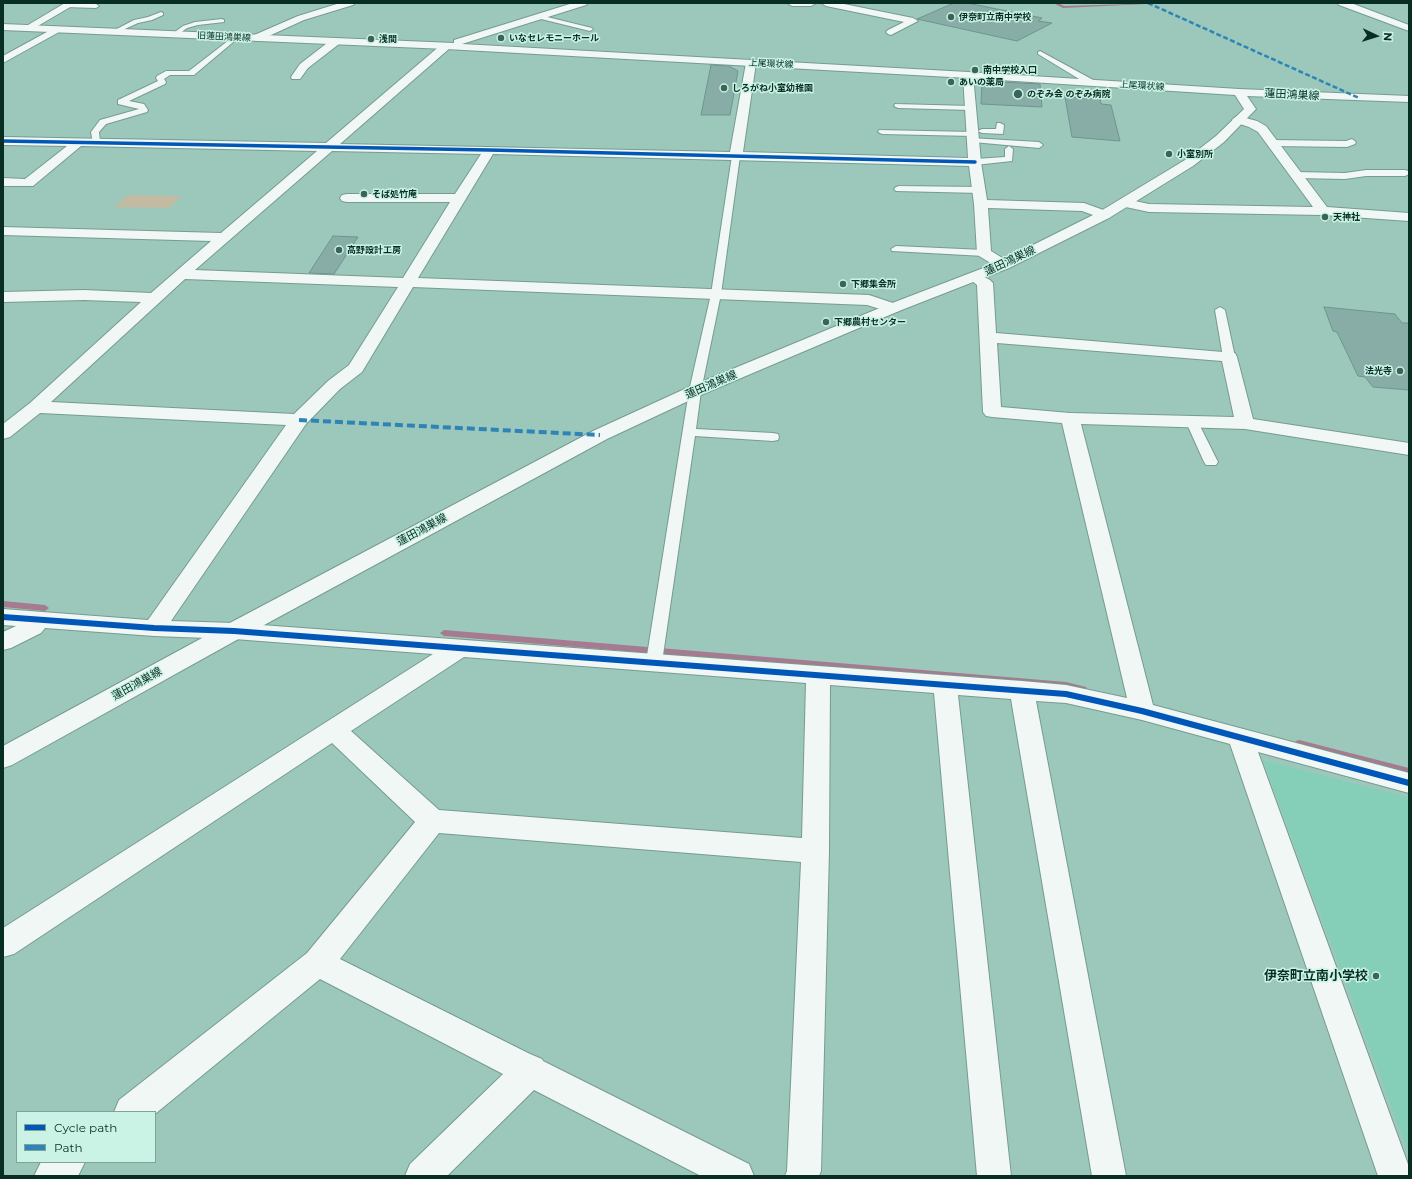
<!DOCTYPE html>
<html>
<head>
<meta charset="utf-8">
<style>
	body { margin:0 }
	#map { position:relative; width:1412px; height:1179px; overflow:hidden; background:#9bc8ba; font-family:Montserrat,sans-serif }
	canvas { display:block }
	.frame { position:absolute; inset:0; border:4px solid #082e24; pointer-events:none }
	.legend { position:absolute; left:16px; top:1111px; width:140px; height:52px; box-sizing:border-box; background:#cbf3e5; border:1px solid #7da498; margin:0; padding:5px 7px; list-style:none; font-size:12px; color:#082e24 }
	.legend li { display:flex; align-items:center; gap:8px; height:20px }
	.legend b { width:20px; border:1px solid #7da498 }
	.north { position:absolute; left:1356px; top:16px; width:40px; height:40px; -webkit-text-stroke:3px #cbf3e5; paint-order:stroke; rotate:94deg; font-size:11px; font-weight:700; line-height:16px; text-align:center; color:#082e24 }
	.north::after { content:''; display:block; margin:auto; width:14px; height:18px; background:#082e24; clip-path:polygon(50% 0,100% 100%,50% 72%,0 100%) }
</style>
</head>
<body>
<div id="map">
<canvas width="1412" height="1179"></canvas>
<div class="frame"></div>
<ul class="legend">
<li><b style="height:5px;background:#0057b8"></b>Cycle path</li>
<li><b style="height:5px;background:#2e84b6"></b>Path</li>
</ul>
<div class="north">N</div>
</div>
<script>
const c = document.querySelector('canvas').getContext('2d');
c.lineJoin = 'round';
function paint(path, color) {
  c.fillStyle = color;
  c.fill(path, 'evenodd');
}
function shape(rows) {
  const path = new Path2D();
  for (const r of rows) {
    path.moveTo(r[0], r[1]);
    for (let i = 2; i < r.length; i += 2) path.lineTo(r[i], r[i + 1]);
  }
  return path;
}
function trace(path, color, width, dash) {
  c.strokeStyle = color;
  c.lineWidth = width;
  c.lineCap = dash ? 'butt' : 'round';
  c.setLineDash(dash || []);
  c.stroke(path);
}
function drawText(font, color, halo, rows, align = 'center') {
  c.font = font + ' Montserrat,"Noto Sans JP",sans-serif';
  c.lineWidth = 3;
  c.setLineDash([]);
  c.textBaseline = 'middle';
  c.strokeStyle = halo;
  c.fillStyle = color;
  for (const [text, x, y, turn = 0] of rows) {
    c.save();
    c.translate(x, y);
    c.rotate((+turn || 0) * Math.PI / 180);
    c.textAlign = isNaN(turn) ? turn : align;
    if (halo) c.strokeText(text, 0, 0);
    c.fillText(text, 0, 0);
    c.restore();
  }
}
paint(shape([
	[1263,760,1409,798,1409,1154]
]), '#85ceb8');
paint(shape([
	[128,195,181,196,169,208,114,207]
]), '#c3baa2');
paint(shape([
	[1053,3,1058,3,1064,6,1167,3,1063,8,1053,3],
	[3,601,45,605,49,608,45,611,3,607,3,601],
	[444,630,1066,682,1086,687,1087,689,1086,691,1083,692,1066,688,444,636,440,633,444,630],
	[1299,740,1409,768,1409,776,1296,747,1294,744,1296,741,1299,740]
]), '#a67a90');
const building = shape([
	[954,3,967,3,1042,18,1038,21,1052,23,1017,41,917,19,954,3],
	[711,65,729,66,738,71,730,115,701,115,711,65],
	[982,81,1040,84,1042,107,981,104,982,81],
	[1065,97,1100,99,1101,104,1111,105,1120,141,1072,137,1065,97],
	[333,236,358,237,334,274,309,273,333,236],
	[1324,307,1395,314,1402,323,1409,323,1409,390,1373,387,1365,377,1358,376,1337,332,1333,331,1324,307]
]);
paint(building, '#87ada6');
trace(building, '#6d958e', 1);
const lane = shape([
	[67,4,96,4,99,6,96,8,65,7,64,6,67,4],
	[161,12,163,13,163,15,152,20,138,23,116,33,111,32,134,20,148,17,161,12],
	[539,15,592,28,593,29,590,31,537,18,537,16,539,15],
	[222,19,224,20,224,22,198,25,187,28,176,36,171,35,183,26,195,22,222,19],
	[233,37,238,38,194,75,170,75,164,79,166,82,165,84,129,101,144,104,148,110,147,112,106,124,99,132,100,142,99,144,93,144,91,132,100,120,139,109,118,104,118,100,158,81,156,78,157,76,166,71,189,71,233,37],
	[1040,51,1095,81,1096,83,1092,85,1089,85,1038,54,1038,52,1040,51],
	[895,104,971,106,975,108,971,110,898,108,894,106,895,104],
	[997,123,1000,123,1004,125,1003,134,982,133,978,131,982,129,996,129,997,123],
	[879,130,973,132,977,134,973,136,882,134,878,132,879,130],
	[970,138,1039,142,1043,145,1039,148,973,142,970,142,969,140,970,138],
	[1352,139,1356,142,1355,144,1347,147,1273,146,1269,143,1273,140,1346,141,1352,139],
	[1009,146,1013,149,1012,161,975,165,971,162,975,159,1005,157,1005,149,1009,146],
	[736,153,740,156,721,294,701,391,696,429,773,433,778,434,779,437,778,440,773,441,695,436,662,662,660,666,654,668,648,666,646,662,689,391,711,294,732,156,736,153],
	[1366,170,1405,170,1408,171,1409,174,1405,176,1366,176,1345,179,1296,178,1292,175,1296,172,1345,173,1366,170],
	[899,186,980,187,985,190,980,193,896,191,894,189,896,187,899,186],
	[896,246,984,250,989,253,984,256,892,251,891,249,896,246],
	[1220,307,1225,310,1235,357,1233,359,1229,360,1225,359,1223,357,1215,310,1220,307],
	[1192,418,1196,419,1198,422,1218,462,1216,465,1206,465,1204,462,1186,422,1188,419,1192,418]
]);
const street = shape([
	[65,3,77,3,31,30,28,31,23,28,65,3],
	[340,3,355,3,353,5,304,20,260,40,256,41,251,38,252,36,298,16,340,3],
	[787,3,816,3,811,6,792,6,787,3],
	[821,3,839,3,913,18,918,21,891,35,888,34,886,32,888,30,904,22,826,6,821,3],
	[1337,3,1351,3,1409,25,1409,31,1339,5,1337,3],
	[56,27,59,28,61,30,59,32,3,63,3,56,56,27],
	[335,39,340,42,339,44,308,68,300,79,292,79,291,77,300,64,331,40,335,39],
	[446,43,451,46,450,48,340,144,730,152,746,63,751,60,756,63,743,152,968,158,963,75,968,72,973,75,981,162,987,200,1084,203,1109,212,1111,215,1109,218,1104,219,1082,211,988,208,991,251,1009,262,1011,265,1009,268,1004,269,999,268,979,256,977,253,974,204,969,166,493,154,418,278,869,295,899,305,901,308,899,311,893,313,867,305,413,287,362,372,340,389,306,424,171,621,234,623,1022,681,1066,685,1127,698,1062,423,992,417,986,416,983,412,977,285,967,277,970,274,975,272,990,280,993,283,996,333,1235,353,1237,357,1253,419,1409,443,1409,455,1245,429,1081,424,1153,705,1409,773,1409,793,1258,752,1409,1167,1409,1176,1378,1176,1230,744,1142,720,1066,703,1036,701,1126,1176,1092,1176,1011,699,958,695,1011,1176,977,1176,934,693,830,685,829,851,821,1171,819,1176,785,1176,787,1171,801,862,439,833,340,959,530,1054,542,1059,543,1061,749,1164,754,1176,701,1176,534,1090,447,1176,405,1176,410,1164,503,1074,320,979,155,1114,155,1112,114,1112,119,1100,307,953,415,822,332,743,14,954,3,957,3,928,433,654,234,639,154,636,45,628,41,633,11,648,3,650,3,632,16,626,3,625,3,609,148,620,286,425,40,413,10,437,3,439,3,424,30,403,141,302,84,300,3,302,3,292,84,290,151,293,211,241,3,235,3,227,221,233,317,151,81,146,33,186,3,186,3,178,25,179,67,146,3,145,3,137,326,143,442,44,446,43],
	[332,151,481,154,455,194,347,194,342,195,340,198,342,201,347,202,450,202,403,278,195,270,332,151],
	[185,279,398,287,349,365,328,381,294,414,51,402,185,279],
	[997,343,1222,361,1234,417,1070,413,1001,407,997,343],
	[464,657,806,683,802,838,439,810,351,731,464,657],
	[1238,116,1257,121,1266,126,1327,207,1409,213,1409,221,1323,215,1149,212,1121,206,1119,203,1121,200,1126,199,1149,204,1313,207,1258,132,1249,127,1234,122,1232,120,1234,118,1238,116],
	[41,1162,85,1162,78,1176,34,1176,41,1162]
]);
const secondary = shape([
	[573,3,588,3,586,5,462,44,968,72,1239,89,1409,96,1409,102,1247,96,1256,109,1224,142,1193,166,1109,218,1009,268,899,311,701,395,607,439,242,637,12,765,3,768,3,746,226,625,593,431,689,387,887,305,999,262,1099,212,1185,160,1216,136,1244,109,1235,95,968,78,446,49,3,30,3,24,454,43,454,40,573,3]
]);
trace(lane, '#779b91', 2);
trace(street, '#779b91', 2);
trace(secondary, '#779b91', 2);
paint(lane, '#f0f7f5');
paint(street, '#f0f7f5');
paint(secondary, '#f0f7f5');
trace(shape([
	[1148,3,1359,98]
]), '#2e84b6', 2.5, [5, 2.5]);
trace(shape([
	[299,420,600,435]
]), '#2e84b6', 4, [8, 4]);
trace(shape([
	[3,141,489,150,975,162]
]), '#0057b8', 3.5);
trace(shape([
	[3,617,154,628,234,631,1066,694,1142,711,1409,783]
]), '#0057b8', 6);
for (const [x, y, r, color] of [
	[951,17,4,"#3b6458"],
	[501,38,4,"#3b6458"],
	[371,39,4,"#3b6458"],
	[975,70,4,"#3b6458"],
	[951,82,4,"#3b6458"],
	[724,88,4,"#3b6458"],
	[1018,94,5,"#3b6458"],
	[1169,154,4,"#3b6458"],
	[364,194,4,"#3b6458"],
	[1325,217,4,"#3b6458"],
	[339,250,4,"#3b6458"],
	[843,284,4,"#3b6458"],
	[826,322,4,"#3b6458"],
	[1400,371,4,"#3b6458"],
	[1376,976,4,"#3b6458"]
]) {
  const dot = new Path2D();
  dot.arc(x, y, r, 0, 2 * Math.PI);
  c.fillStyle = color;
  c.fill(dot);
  trace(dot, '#cbf3e5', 1.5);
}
drawText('bold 9px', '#082e24', '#cbf3e5', [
	["伊奈町立南中学校",959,17],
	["いなセレモニーホール",509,38],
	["浅間",379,39],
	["南中学校入口",983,70],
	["あいの薬局",959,82],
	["しろがね小室幼稚園",732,88],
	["のぞみ会 のぞみ病院",1027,94],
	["小室別所",1177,154],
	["そば処竹庵",372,194],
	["天神社",1333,217],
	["高野設計工房",347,250],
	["下郷集会所",851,284],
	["下郷農村センター",834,322],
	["法光寺",1392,371,"right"]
], 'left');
drawText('9px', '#082e24', '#cbf3e5', [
	["旧蓮田鴻巣線",224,37,3],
	["上尾環状線",771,64,3],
	["上尾環状線",1142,86,4]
]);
drawText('11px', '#082e24', '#cbf3e5', [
	["蓮田鴻巣線",1292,95,3],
	["蓮田鴻巣線",1010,261,-25],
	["蓮田鴻巣線",711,385,-23],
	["蓮田鴻巣線",422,530,-28],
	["蓮田鴻巣線",137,684,-29]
]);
drawText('bold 13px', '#082e24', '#cbf3e5', [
	["伊奈町立南小学校",1368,976]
], 'right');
</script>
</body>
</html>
